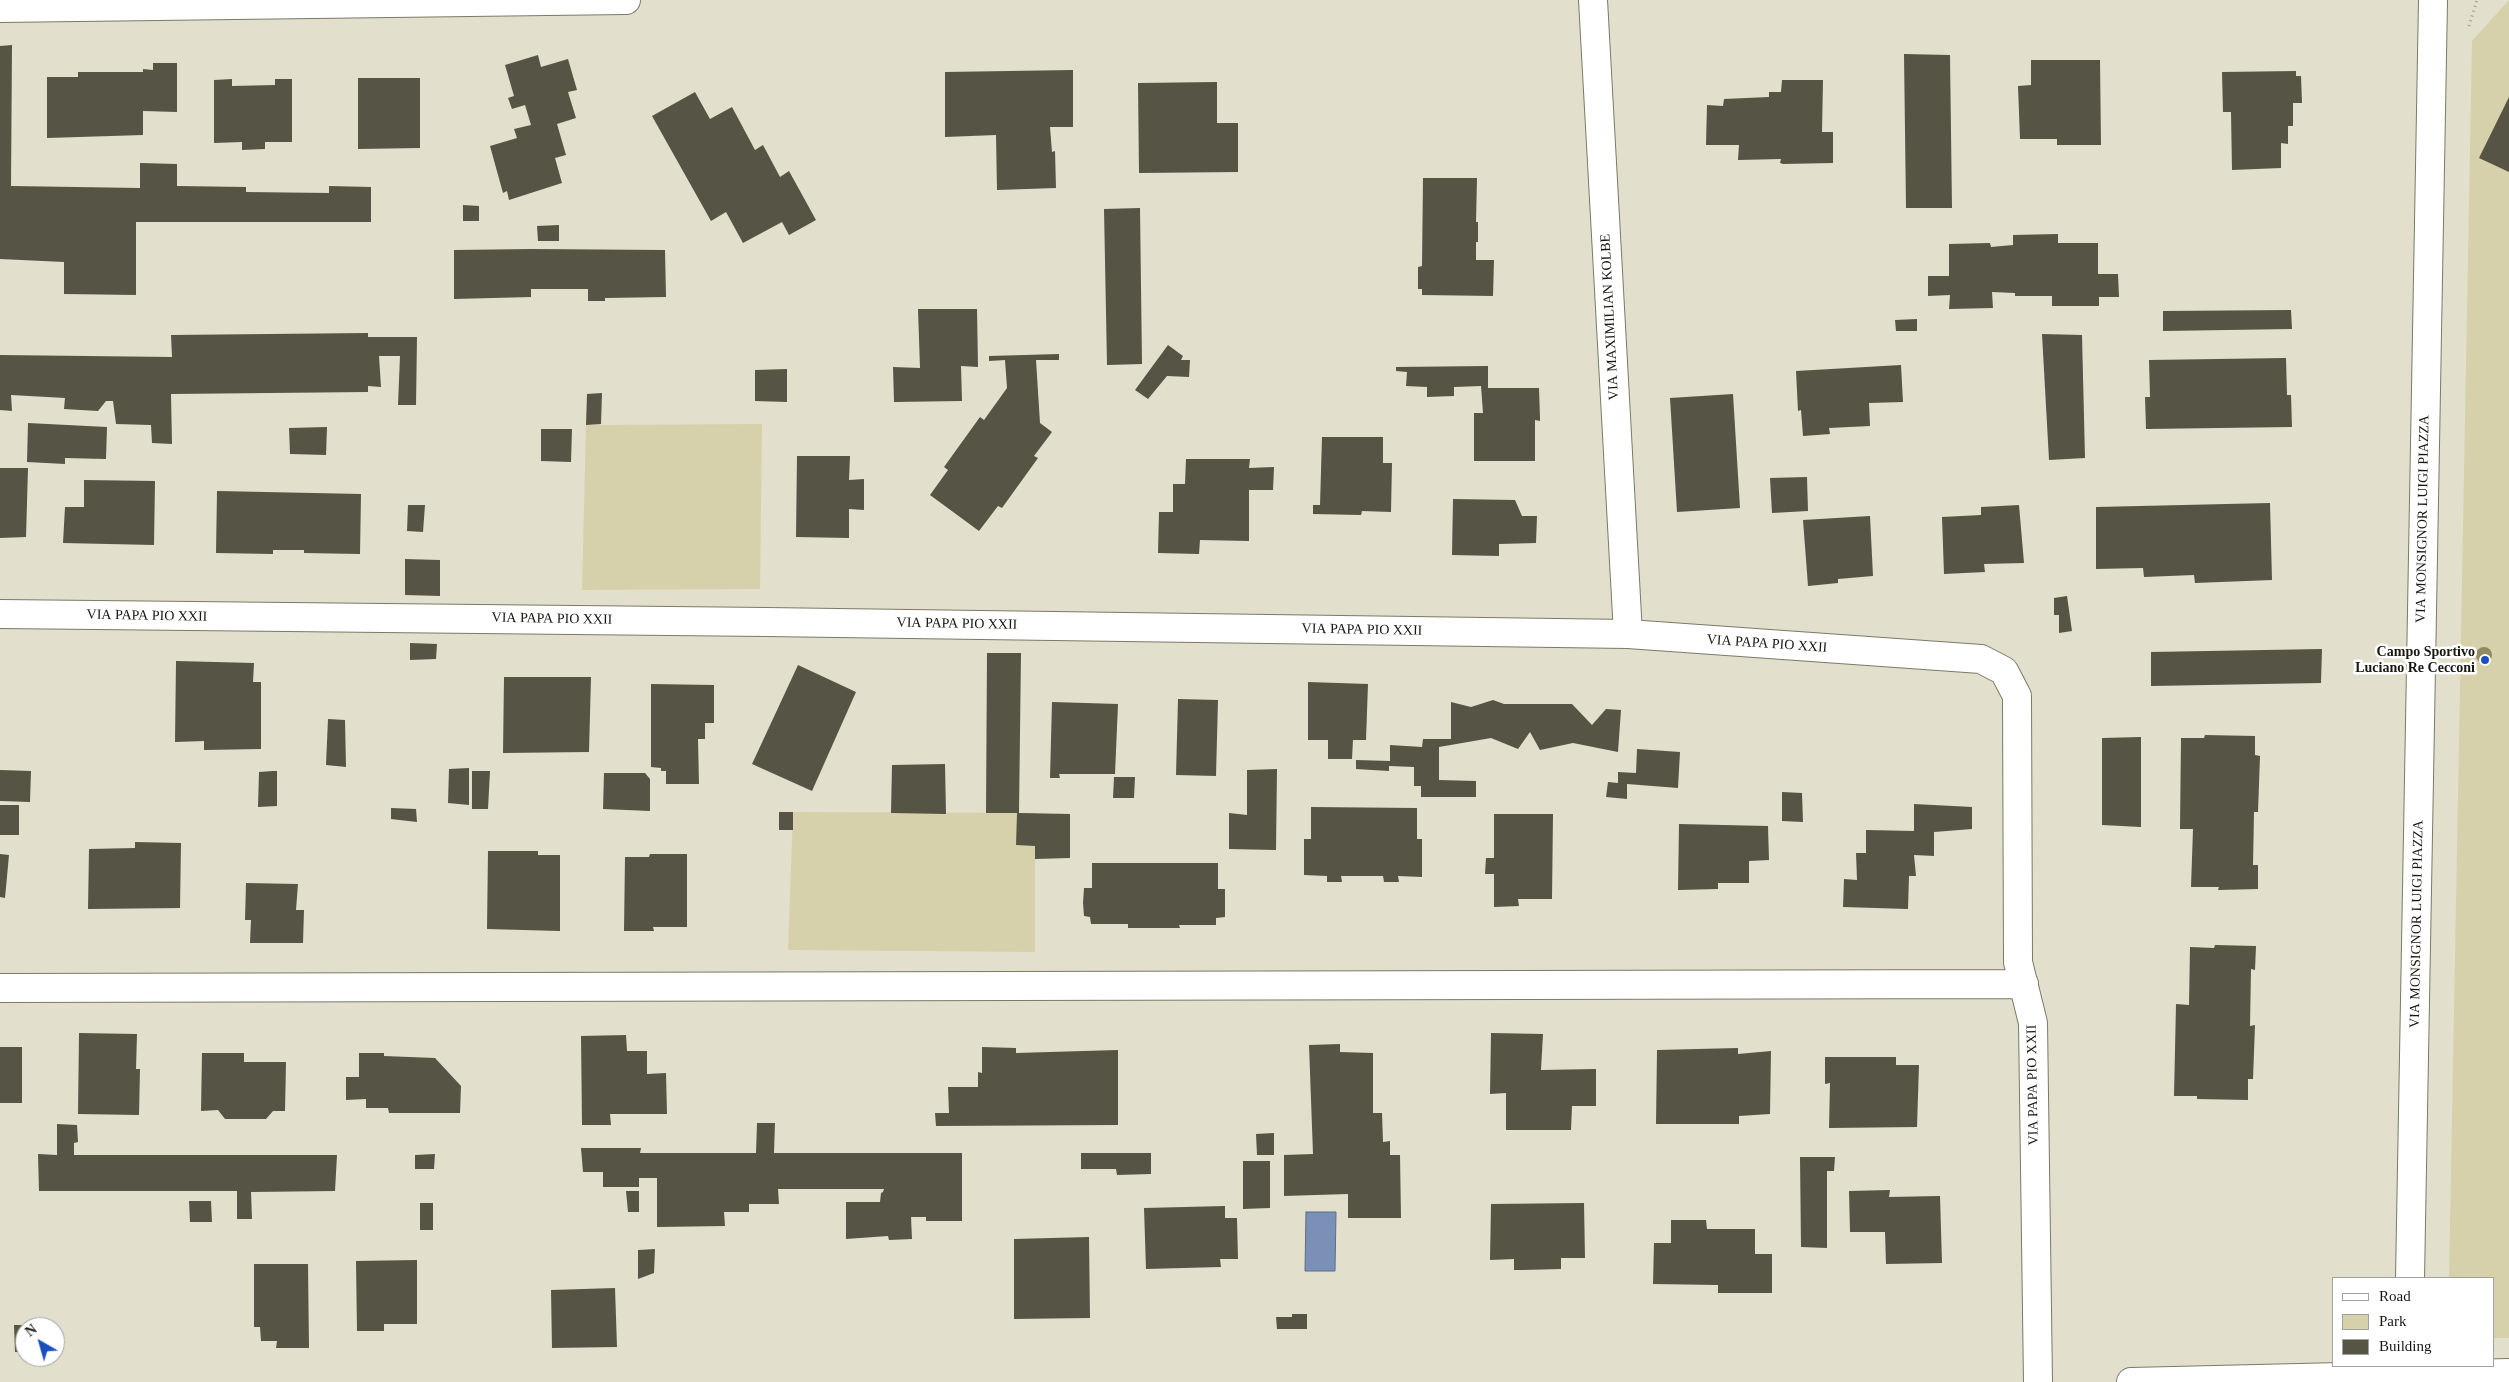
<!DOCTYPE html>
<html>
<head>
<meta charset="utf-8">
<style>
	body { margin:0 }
	#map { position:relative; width:2509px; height:1382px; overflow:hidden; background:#e2dfcc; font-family:"Times New Roman",serif }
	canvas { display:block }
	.legend { position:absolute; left:2332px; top:1277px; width:162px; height:90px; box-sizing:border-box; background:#fff; border:1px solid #a3a2a0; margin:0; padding:6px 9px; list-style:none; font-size:15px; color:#181711 }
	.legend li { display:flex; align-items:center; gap:10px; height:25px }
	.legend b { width:25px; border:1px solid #a3a2a0 }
	.north { position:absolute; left:15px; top:1317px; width:50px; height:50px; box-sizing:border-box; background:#fff; border:1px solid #a3a2a0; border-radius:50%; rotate:322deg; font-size:14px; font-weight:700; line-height:20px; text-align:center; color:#181711 }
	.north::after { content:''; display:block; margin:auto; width:18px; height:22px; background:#1a50bd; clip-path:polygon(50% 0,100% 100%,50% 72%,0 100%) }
</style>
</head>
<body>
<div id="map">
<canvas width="2509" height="1382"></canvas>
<ul class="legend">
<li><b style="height:6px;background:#fff"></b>Road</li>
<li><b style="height:14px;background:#d7d1ab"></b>Park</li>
<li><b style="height:14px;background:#565444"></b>Building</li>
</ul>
<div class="north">N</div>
</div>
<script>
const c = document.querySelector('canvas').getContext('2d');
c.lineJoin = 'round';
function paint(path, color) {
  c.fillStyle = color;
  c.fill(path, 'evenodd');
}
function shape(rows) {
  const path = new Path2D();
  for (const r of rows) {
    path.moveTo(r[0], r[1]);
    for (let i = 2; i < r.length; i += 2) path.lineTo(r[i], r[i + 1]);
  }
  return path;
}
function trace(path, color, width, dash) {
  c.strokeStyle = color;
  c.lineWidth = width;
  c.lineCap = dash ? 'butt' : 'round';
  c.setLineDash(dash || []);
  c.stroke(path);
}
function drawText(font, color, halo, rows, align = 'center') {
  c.font = font + ' "Times New Roman",serif';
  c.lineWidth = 5;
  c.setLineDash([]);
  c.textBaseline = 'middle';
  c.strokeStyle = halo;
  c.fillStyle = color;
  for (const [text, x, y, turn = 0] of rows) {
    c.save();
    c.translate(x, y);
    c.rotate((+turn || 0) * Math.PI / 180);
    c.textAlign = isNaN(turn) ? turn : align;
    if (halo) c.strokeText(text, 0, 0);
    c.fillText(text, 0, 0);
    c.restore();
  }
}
paint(shape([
	[2509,0,2509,1338,2493,1338,2493,1278,2449,1278,2472,41],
	[762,424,760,589,582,590,586,425],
	[793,812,1035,813,1035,952,788,950]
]), '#d7d1ab');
const water = shape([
	[1306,1212,1336,1212,1335,1271,1305,1271,1306,1212]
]);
paint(water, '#7a90b6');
trace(water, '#5d6c84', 1);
paint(shape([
	[12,45,11,186,140,188,140,163,177,164,177,186,246,187,246,192,329,193,329,186,371,187,371,222,136,222,136,295,64,294,64,262,0,259,0,46],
	[1904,54,1950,55,1952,208,1906,208],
	[538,55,541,67,568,59,577,90,568,92,576,118,557,124,566,155,555,158,562,183,509,200,507,191,503,193,490,146,517,138,514,129,531,125,525,105,512,109,508,98,514,96,505,65],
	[2031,60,2100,60,2101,145,2057,145,2057,139,2020,139,2018,86,2031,85],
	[153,63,177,63,177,112,143,111,143,135,47,138,47,77,78,77,78,72,143,72,143,69,153,70],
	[1073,70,1073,127,1050,127,1052,152,1055,151,1056,188,997,190,996,135,945,137,945,72],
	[2296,71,2296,76,2301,76,2302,103,2293,103,2293,126,2288,126,2288,144,2281,143,2281,168,2232,170,2231,112,2223,112,2222,72],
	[358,78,420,78,420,148,358,149],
	[232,79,232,86,275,85,275,79,292,79,292,142,265,142,265,149,242,150,242,142,214,143,214,80],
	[1782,80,1823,80,1822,132,1833,132,1833,163,1783,164,1780,163,1781,159,1738,160,1739,145,1706,145,1707,105,1723,106,1724,99,1769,97,1769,92,1781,92],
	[1217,82,1217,123,1238,123,1238,172,1139,173,1138,83],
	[695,92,710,119,732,107,755,150,763,145,780,177,789,171,816,220,789,235,782,222,743,243,726,212,711,221,652,116],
	[2509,97,2509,172,2479,158],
	[1423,178,1477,178,1476,222,1478,222,1478,242,1476,242,1476,260,1494,260,1493,296,1422,295,1422,289,1418,289,1418,267,1422,266],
	[463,205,479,206,479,221,463,221],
	[1140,208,1142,364,1107,365,1104,209],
	[559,225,559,241,538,241,537,226],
	[2058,234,2058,243,2098,243,2098,274,2118,274,2119,297,2099,297,2099,306,2052,306,2052,296,2015,296,2015,293,1992,292,1993,308,1949,309,1950,295,1928,296,1928,276,1949,276,1949,244,1990,243,1991,247,2013,245,2013,235],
	[532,249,665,250,666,297,605,298,605,301,588,301,588,289,531,289,531,297,454,299,454,250],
	[918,309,977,309,978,367,961,366,962,401,894,402,893,367,920,368],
	[2291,310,2292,329,2163,331,2163,311],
	[1917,319,1917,331,1896,331,1895,320],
	[368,333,368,337,417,337,416,405,398,405,400,356,379,356,381,387,368,386,368,392,171,394,172,444,152,443,151,425,116,424,113,401,106,401,98,411,64,409,65,398,11,395,12,411,0,410,0,355,172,357,171,335],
	[2042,334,2082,335,2085,458,2049,460],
	[1168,345,1183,356,1181,360,1190,360,1189,377,1167,376,1148,399,1135,390],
	[1059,354,1059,360,1036,360,1040,423,1052,432,1034,456,1038,458,1002,508,998,506,979,531,930,495,948,470,944,467,980,417,984,420,1007,388,1005,360,989,361,989,356],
	[2286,358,2287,395,2291,395,2292,427,2146,429,2145,397,2150,397,2149,360],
	[1901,365,1903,402,1869,403,1870,426,1829,428,1830,434,1803,436,1801,410,1798,411,1796,371],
	[1488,366,1488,388,1539,388,1540,418,1540,421,1535,420,1535,461,1474,461,1474,413,1483,413,1481,386,1454,387,1454,396,1427,397,1427,387,1406,386,1407,372,1396,371,1396,367],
	[787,369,787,402,755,401,755,370],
	[602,393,601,424,586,425,587,394],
	[1733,394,1740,508,1677,512,1670,398],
	[28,423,107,427,106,459,65,458,65,464,27,462],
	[327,427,326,455,290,454,289,428],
	[541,429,572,429,571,462,541,461],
	[1322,437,1383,437,1383,463,1392,463,1391,512,1362,511,1361,515,1313,514,1313,505,1320,505],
	[797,456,850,456,849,480,864,479,864,510,849,509,849,538,796,537],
	[1186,459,1250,459,1249,468,1274,467,1273,490,1249,490,1249,541,1200,540,1199,554,1158,553,1159,512,1173,512,1173,484,1185,484],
	[0,468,28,468,26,537,0,538],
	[1807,477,1808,511,1772,513,1770,478],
	[84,480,155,481,154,545,63,543,65,507,84,507],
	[217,491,361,494,360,554,304,553,304,550,273,550,273,554,216,553],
	[1453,499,1515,500,1522,516,1537,516,1536,543,1499,544,1499,556,1452,555],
	[2270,503,2272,580,2195,583,2194,575,2144,577,2143,568,2096,569,2096,507],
	[408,505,425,505,423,532,407,531],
	[2019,505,2024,563,1984,564,1985,572,1944,574,1942,517,1981,515,1981,507],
	[1870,516,1873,576,1838,579,1838,583,1808,586,1803,520],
	[405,559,440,560,440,596,405,595],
	[2067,596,2072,631,2059,633,2059,615,2054,615,2054,598],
	[410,643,437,644,436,659,410,660],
	[2322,649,2321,683,2151,686,2151,652],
	[987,653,1021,653,1019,813,1070,814,1070,858,1035,859,1035,846,1016,845,1017,813,986,813],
	[176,661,254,663,253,682,261,682,261,749,204,750,204,741,175,742],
	[798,665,856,692,812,791,752,764],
	[504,677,591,677,589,752,503,753],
	[1308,682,1368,684,1366,740,1353,740,1352,759,1328,759,1328,740,1308,740],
	[651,684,714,685,714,723,705,723,705,739,698,739,699,784,666,784,666,771,661,771,661,768,651,767],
	[1178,699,1218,700,1216,776,1176,775],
	[1493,700,1504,704,1572,704,1592,725,1606,709,1621,710,1618,752,1573,743,1540,750,1530,732,1518,749,1491,738,1439,747,1439,780,1476,781,1476,797,1421,797,1421,786,1414,786,1414,767,1389,766,1389,771,1356,769,1356,760,1390,761,1390,745,1422,747,1423,739,1451,739,1451,702,1471,707],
	[1052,702,1118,704,1115,774,1059,774,1060,778,1050,778],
	[328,719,345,720,346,767,326,765],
	[2205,735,2255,736,2255,755,2260,756,2258,812,2254,812,2253,865,2258,865,2258,889,2218,890,2219,887,2191,887,2193,829,2180,829,2181,738,2204,738],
	[2141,737,2141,827,2102,825,2102,738],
	[1637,749,1680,752,1678,788,1627,784,1627,799,1606,797,1608,782,1618,783,1618,772,1636,773],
	[945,764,946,814,891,813,892,765],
	[469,768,469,805,448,803,449,769],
	[1277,769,1276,850,1229,849,1229,813,1247,815,1247,770],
	[0,770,31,771,30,802,0,801],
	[273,771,277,771,277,806,258,807,259,772],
	[472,771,490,771,488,809,472,809],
	[604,773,645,773,650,779,650,811,603,809],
	[1114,777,1135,777,1134,798,1113,798],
	[1782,792,1802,793,1803,822,1782,821],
	[1914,804,1972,807,1972,829,1934,832,1934,856,1914,855,1916,876,1909,876,1908,909,1843,907,1844,879,1857,880,1856,853,1866,853,1866,830,1914,831],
	[0,805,19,805,19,835,0,835],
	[1311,807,1417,808,1417,839,1422,839,1422,877,1398,876,1399,882,1384,882,1383,876,1341,876,1342,882,1327,882,1327,876,1304,875,1304,839,1311,839],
	[391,808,416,809,417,822,391,819],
	[779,812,793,812,793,830,779,830],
	[1494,814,1553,814,1552,899,1518,899,1519,906,1494,907,1494,874,1485,874,1486,858,1494,858],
	[1679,824,1768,826,1769,860,1749,861,1749,883,1718,883,1718,889,1678,890],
	[135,842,181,843,180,908,88,909,89,849,135,848],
	[488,851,538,851,538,855,560,855,560,931,487,929],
	[0,854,9,855,5,898,0,897],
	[650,854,687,854,687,927,653,927,654,931,624,931,625,857,649,857],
	[1092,863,1218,863,1218,889,1225,889,1225,917,1216,918,1216,925,1179,925,1180,928,1128,928,1128,924,1091,924,1090,917,1084,916,1083,903,1084,888,1092,888],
	[246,883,298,884,296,910,304,910,303,943,250,943,251,920,245,920],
	[2215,945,2256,946,2255,970,2251,969,2250,1026,2255,1025,2253,1079,2248,1079,2248,1100,2197,1099,2197,1096,2174,1096,2176,1004,2189,1005,2190,947,2214,948],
	[79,1033,137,1034,136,1069,140,1069,139,1115,78,1114],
	[1491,1033,1543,1034,1541,1070,1596,1069,1596,1106,1572,1106,1571,1130,1506,1130,1506,1093,1490,1094],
	[626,1035,627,1051,647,1051,647,1074,666,1073,667,1114,610,1114,611,1125,582,1125,581,1036],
	[1340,1044,1340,1052,1373,1053,1373,1113,1382,1113,1383,1142,1390,1141,1390,1155,1400,1155,1401,1218,1348,1218,1348,1194,1284,1196,1284,1155,1313,1154,1309,1045],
	[0,1047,22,1047,22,1103,0,1103],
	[982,1047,1016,1048,1016,1053,1118,1050,1118,1125,936,1126,935,1113,949,1113,948,1087,978,1087,978,1072,982,1073],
	[1738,1048,1738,1054,1771,1051,1770,1114,1739,1116,1739,1124,1656,1124,1657,1050],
	[202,1053,244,1053,244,1062,286,1062,285,1111,273,1111,266,1119,225,1119,218,1110,201,1111],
	[359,1053,384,1053,384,1056,435,1058,461,1086,460,1113,389,1113,388,1108,366,1108,366,1099,346,1100,346,1077,359,1077],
	[1825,1057,1896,1057,1896,1065,1919,1065,1917,1127,1829,1128,1830,1083,1825,1084],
	[757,1123,775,1123,774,1153,962,1153,962,1221,926,1221,926,1217,911,1217,912,1239,889,1240,888,1236,846,1239,846,1202,880,1202,881,1193,883,1192,884,1189,778,1189,779,1204,749,1204,749,1212,724,1212,725,1226,657,1227,657,1178,639,1178,639,1187,603,1187,603,1172,583,1172,581,1148,641,1148,640,1153,756,1153],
	[57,1124,77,1125,78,1142,74,1143,74,1155,337,1155,335,1191,251,1192,252,1219,237,1219,237,1191,39,1191,38,1154,57,1155],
	[1274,1133,1274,1155,1257,1155,1256,1134],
	[1081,1153,1151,1153,1151,1174,1117,1175,1116,1169,1081,1169],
	[435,1154,434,1169,415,1169,415,1155],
	[1800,1157,1835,1157,1834,1171,1827,1171,1827,1248,1801,1247],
	[1243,1161,1270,1161,1270,1208,1243,1209],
	[1890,1190,1889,1197,1940,1196,1942,1263,1886,1264,1885,1232,1850,1232,1849,1191],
	[626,1191,639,1191,639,1212,628,1212],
	[189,1201,211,1201,212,1222,190,1222],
	[420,1203,433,1203,433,1230,420,1230],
	[1584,1203,1585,1258,1561,1258,1561,1269,1523,1270,1514,1270,1514,1259,1490,1260,1491,1204],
	[1225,1206,1225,1218,1237,1218,1238,1259,1220,1259,1221,1267,1146,1269,1144,1208],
	[1671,1220,1706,1220,1707,1229,1755,1229,1755,1254,1772,1254,1772,1293,1718,1293,1718,1285,1653,1284,1654,1243,1671,1243],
	[1089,1237,1090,1318,1014,1319,1014,1239],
	[655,1249,654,1273,638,1279,638,1250],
	[417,1260,417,1324,384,1324,384,1331,357,1331,356,1261],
	[254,1264,308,1264,309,1348,276,1348,277,1341,261,1341,260,1327,254,1327],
	[615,1288,617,1347,552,1348,551,1290],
	[1292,1314,1307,1314,1307,1329,1277,1329,1276,1317,1292,1317],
	[14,1325,38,1325,38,1327,25,1327,25,1352,15,1352]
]), '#565444');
const minor = shape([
	[1593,0,1628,634],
	[0,614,766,622,1628,634,1981,659,2004,671,2017,696,2018,962,2033,1023,2038,1382],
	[0,988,2024,984],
	[2131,1382,2509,1373]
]);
const tertiary = shape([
	[0,8,626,0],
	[2410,1278,2433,0],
	[2409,1382,2409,1366]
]);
trace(minor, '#7c7968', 30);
trace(tertiary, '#7c7968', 30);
trace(shape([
	[2469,26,2477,0]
]), '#9f9d8e', 3, [1, 4]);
trace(minor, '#fff', 28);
trace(tertiary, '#fff', 28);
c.fillStyle = '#918a62';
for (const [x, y] of [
	[2484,655]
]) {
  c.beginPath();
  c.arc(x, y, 8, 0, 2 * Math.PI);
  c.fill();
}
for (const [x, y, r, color] of [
	[2485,660,5,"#1a50bd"]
]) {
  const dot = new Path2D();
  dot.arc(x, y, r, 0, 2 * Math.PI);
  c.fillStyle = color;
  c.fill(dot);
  trace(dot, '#fff', 2);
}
drawText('14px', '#181711', '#fff', [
	["VIA MAXIMILIAN KOLBE",1610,317,-93],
	["VIA MONSIGNOR LUIGI PIAZZA",2423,519,-89],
	["VIA PAPA PIO XXII",147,616,1],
	["VIA PAPA PIO XXII",552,619,1],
	["VIA PAPA PIO XXII",957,624,1],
	["VIA PAPA PIO XXII",1362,630,1],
	["VIA PAPA PIO XXII",1767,644,4],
	["VIA MONSIGNOR LUIGI PIAZZA",2417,924,-89],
	["VIA PAPA PIO XXII",2033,1085,-91]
]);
drawText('bold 14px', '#181711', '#fff', [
	["Campo Sportivo",2475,652],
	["Luciano Re Cecconi",2475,668]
], 'right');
</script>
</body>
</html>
